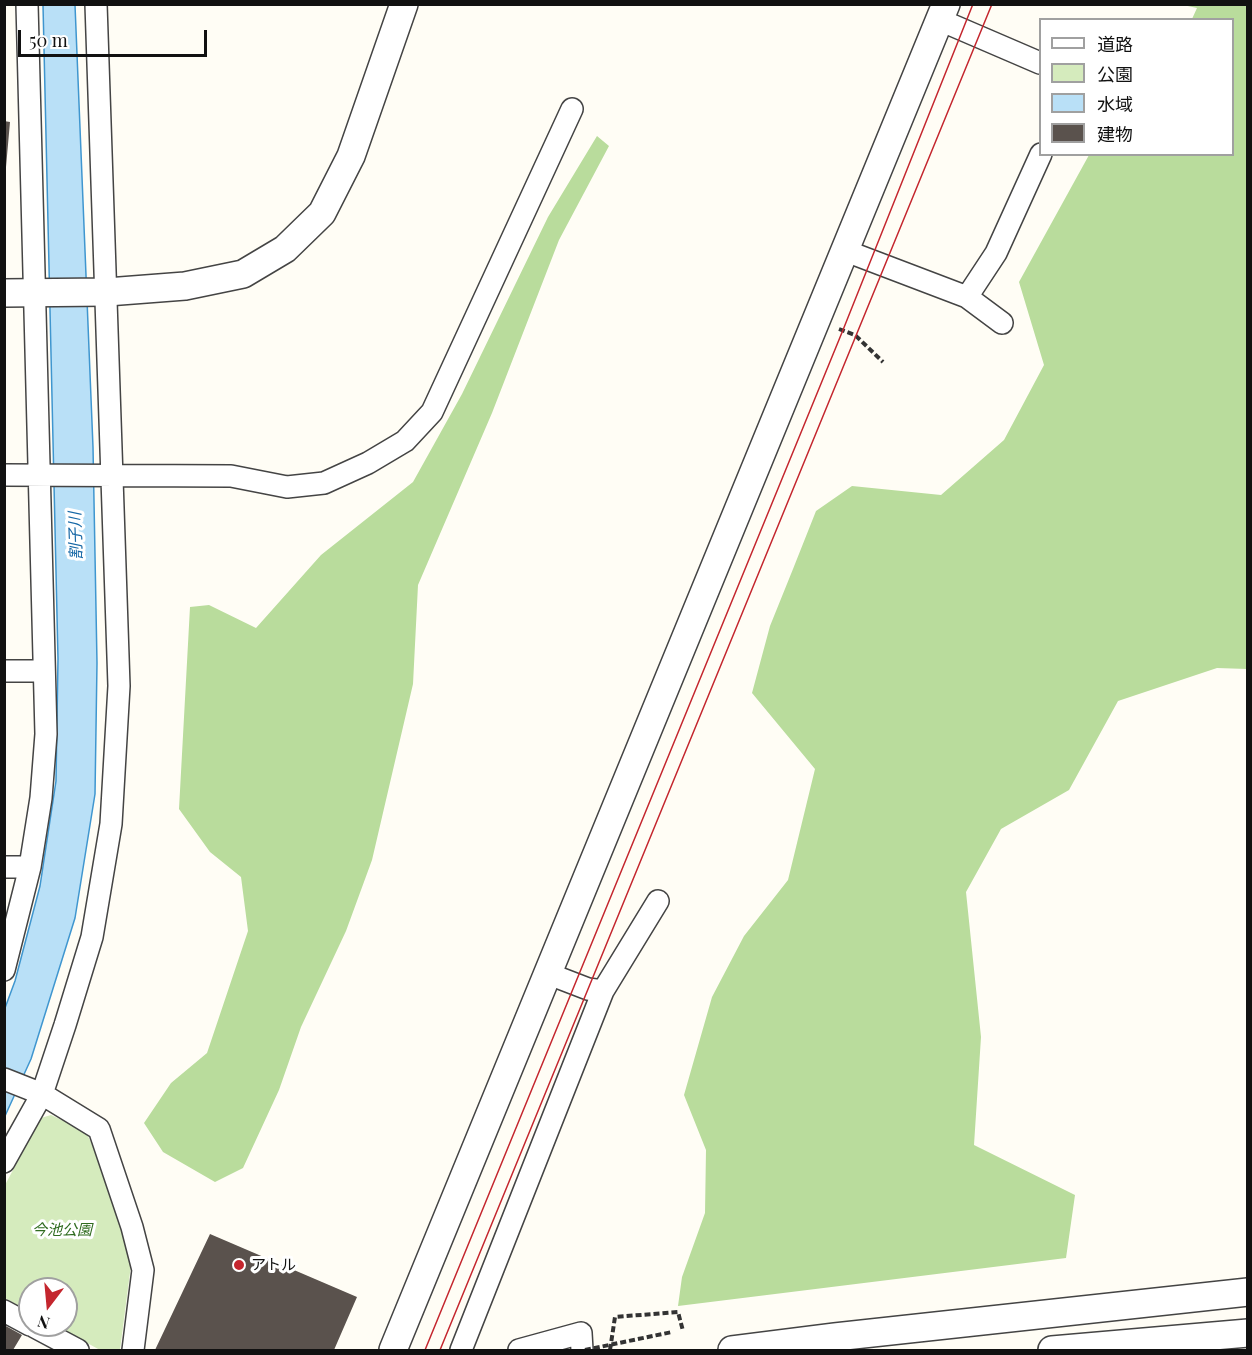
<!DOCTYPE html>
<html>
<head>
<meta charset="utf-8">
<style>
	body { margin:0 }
	#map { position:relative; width:1252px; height:1355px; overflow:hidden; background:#fffdf5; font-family:"Playfair Display","Noto Sans JP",serif }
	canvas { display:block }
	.frame { position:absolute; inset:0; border:6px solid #111; pointer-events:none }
	.legend { position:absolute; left:1039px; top:18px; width:195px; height:138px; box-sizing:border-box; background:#fff; border:2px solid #a0a0a0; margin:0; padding:8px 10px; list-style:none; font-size:18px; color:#111 }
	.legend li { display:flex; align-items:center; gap:12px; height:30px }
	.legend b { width:30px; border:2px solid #a0a0a0 }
	.north { position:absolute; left:18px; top:1277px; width:60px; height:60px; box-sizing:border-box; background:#fff; border:2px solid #a0a0a0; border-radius:50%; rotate:196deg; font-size:16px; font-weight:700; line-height:24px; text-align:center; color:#111 }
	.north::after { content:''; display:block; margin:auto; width:21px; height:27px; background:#c4262e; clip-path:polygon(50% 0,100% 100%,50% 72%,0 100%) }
	.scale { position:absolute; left:18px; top:30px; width:189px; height:27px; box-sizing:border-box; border:3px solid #111; border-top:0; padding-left:8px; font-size:18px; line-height:21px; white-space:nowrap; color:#111; -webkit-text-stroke:4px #fff; paint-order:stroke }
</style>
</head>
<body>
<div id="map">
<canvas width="1252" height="1355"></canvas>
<div class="frame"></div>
<ul class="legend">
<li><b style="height:8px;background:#fff"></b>道路</li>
<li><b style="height:16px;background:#d5ebbd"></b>公園</li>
<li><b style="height:16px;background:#b9e0f7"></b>水域</li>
<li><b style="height:16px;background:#5a524d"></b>建物</li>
</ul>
<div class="north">N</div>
<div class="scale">50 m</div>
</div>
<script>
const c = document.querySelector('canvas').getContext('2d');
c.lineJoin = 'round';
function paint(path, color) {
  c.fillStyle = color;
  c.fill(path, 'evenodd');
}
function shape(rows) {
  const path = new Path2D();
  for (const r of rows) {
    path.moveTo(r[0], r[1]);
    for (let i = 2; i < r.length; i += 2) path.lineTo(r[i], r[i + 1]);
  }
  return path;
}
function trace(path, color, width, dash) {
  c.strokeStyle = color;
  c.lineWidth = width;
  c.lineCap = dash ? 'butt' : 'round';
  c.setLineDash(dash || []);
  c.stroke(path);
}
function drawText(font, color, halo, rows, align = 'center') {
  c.font = font + ' "Playfair Display","Noto Sans JP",serif';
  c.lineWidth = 6;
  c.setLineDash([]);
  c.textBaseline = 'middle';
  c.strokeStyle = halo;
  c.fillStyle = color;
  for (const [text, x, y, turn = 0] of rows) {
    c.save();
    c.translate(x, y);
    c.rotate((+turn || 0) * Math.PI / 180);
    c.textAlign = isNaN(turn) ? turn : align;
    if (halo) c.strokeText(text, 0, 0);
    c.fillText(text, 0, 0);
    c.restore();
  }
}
paint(shape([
	[51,1115,85,1131,91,1142,132,1257,120,1350,100,1350,54,1325,66,1325,66,1289,30,1289,30,1312,5,1298,5,1185,41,1118]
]), '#d5ebbd');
paint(shape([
	[1183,5,1247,5,1247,669,1217,668,1118,701,1069,790,1001,829,966,892,981,1037,974,1145,1075,1195,1066,1258,678,1306,682,1277,705,1213,706,1150,684,1095,712,997,744,936,788,880,815,769,752,693,770,626,793,569,816,511,852,486,941,495,1004,440,1044,365,1019,282,1089,155,1232,154,1232,20,1192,19,1197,8],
	[597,136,609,146,559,240,492,413,418,585,413,684,372,860,346,931,301,1027,279,1090,243,1168,215,1182,163,1152,144,1123,171,1083,207,1053,248,931,241,877,210,852,179,809,190,607,209,605,256,628,321,555,413,482,462,394,548,217]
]), '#b9dc9c');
const water = shape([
	[43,5,75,5,93,447,97,663,95,794,75,918,31,1059,5,1116,5,1008,15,981,40,886,56,781,58,659,43,5]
]);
paint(water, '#b9e0f7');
trace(water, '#3f96cf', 1.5);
paint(shape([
	[4,121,10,122,6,167,4,167],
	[210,1234,357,1297,334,1350,155,1350],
	[4,1325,22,1335,13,1350,4,1350]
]), '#5a524d');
const minor = shape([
	[940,20,1040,63],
	[846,251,967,297,1002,323],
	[967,297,996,253,1041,154],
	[4,475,231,476,287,487,324,483,368,463,405,441,432,412,572,109],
	[4,671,44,671],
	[4,867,30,867],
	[4,970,30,867,41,798,46,734,27,4],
	[549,974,588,989,603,991],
	[4,1079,42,1094,99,1129,132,1227,143,1270,133,1350],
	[4,1162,42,1094,65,1025,92,937,111,824,119,686,96,4],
	[4,1311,30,1325],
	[31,1325,78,1350],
	[461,1350,603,991,658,901],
	[519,1350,581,1333,582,1350]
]);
const tertiary = shape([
	[4,293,107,292,185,286,243,274,285,249,322,213,351,156,404,4],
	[393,1350,946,4],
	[732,1350,835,1337,1248,1292],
	[1052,1350,1248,1333]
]);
trace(minor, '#444', 24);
trace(tertiary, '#444', 30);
trace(shape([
	[839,329,855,335,883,362],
	[610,1350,615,1317,678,1312,683,1331]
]), '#333', 4, [6, 3]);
trace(minor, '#fff', 21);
trace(tertiary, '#fff', 27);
trace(shape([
	[425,1350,843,330,973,4],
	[440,1350,992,4]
]), '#c4262e', 1.5);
trace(shape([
	[585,1350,672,1332]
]), '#333', 4, [6, 3]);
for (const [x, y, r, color] of [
	[239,1265,6,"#c4262e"]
]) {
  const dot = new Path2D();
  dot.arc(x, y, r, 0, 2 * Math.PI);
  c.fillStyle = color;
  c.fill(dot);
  trace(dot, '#fff', 2);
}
drawText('italic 15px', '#2f6b1f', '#fff', [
	["今池公園",62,1230]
]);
drawText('15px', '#111', '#fff', [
	["アトル",251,1265]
], 'left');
drawText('italic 16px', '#1768a6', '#fff', [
	["割子川",76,536,-92]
]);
</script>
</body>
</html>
